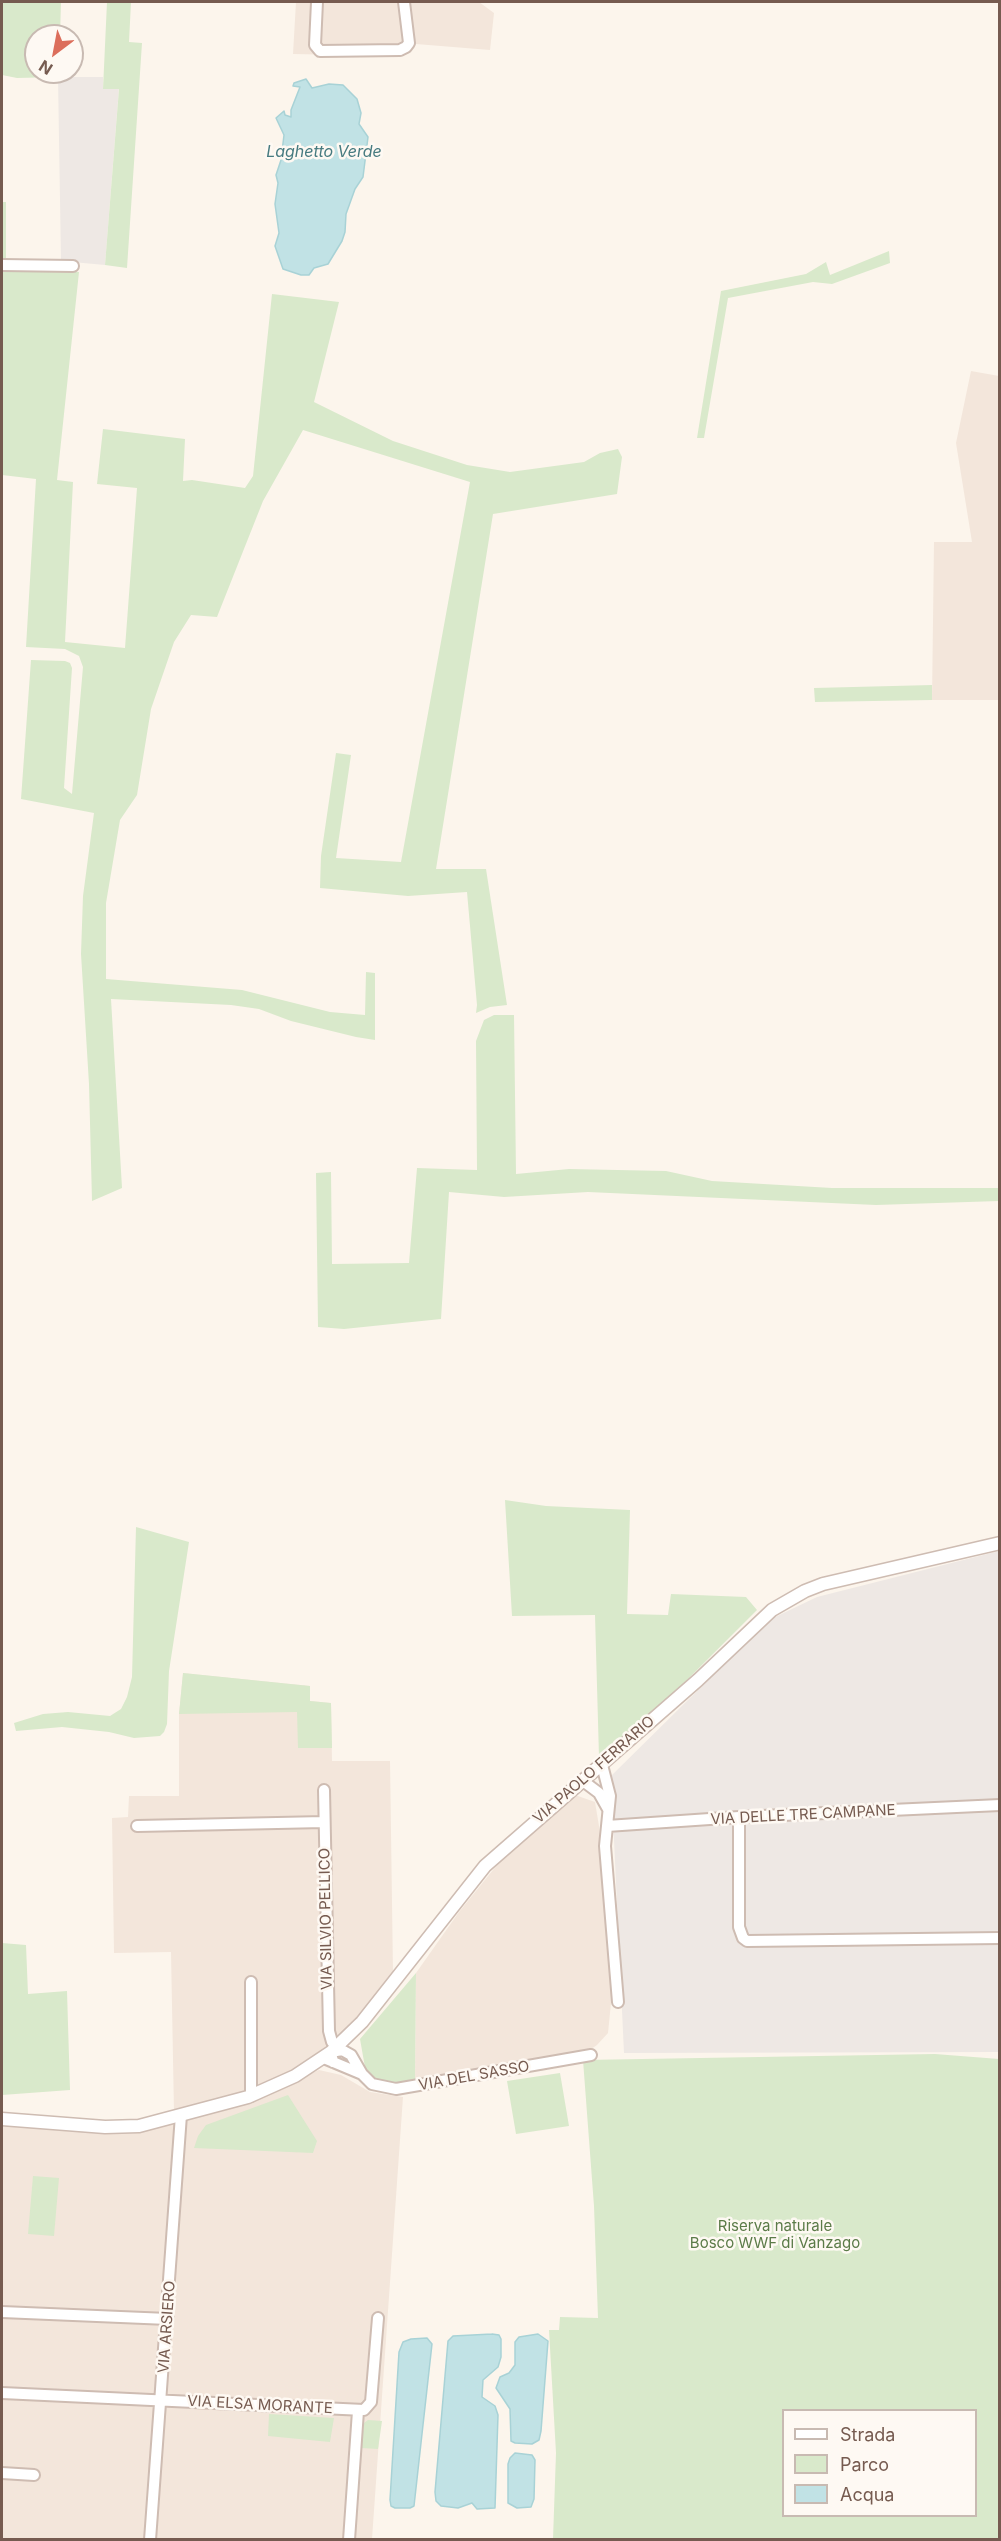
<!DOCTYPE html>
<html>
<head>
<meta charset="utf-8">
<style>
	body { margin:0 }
	#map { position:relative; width:1001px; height:2541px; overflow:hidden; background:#fcf5ec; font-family:Inter,sans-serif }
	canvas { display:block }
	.frame { position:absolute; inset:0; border:3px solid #765b50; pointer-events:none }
	.legend { position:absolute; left:782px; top:2409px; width:195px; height:108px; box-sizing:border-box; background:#fef9f3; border:2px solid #c8bab2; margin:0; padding:8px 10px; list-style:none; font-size:18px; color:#765b50 }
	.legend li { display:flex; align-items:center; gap:12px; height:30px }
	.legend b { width:30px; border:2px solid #c8bab2 }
	.north { position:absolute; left:24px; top:24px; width:60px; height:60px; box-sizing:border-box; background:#fef9f3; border:2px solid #c8bab2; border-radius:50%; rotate:212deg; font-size:16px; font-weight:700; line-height:24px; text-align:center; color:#765b50 }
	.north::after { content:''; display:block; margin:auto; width:21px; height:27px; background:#dc6e5b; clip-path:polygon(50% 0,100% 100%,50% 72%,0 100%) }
</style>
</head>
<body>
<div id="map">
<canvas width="1001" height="2541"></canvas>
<div class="frame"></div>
<ul class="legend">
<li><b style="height:8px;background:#fff"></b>Strada</li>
<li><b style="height:16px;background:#d9e9cb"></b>Parco</li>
<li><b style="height:16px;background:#c1e2e5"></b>Acqua</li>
</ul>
<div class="north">N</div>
</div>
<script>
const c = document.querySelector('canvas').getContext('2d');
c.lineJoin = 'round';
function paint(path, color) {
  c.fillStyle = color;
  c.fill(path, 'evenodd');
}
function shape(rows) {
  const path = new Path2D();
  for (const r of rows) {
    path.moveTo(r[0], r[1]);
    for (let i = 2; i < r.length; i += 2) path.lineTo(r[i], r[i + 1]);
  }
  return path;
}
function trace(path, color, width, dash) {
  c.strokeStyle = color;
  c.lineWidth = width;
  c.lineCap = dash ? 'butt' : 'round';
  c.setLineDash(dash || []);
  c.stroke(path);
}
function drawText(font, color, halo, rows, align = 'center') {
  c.font = font + ' Inter,sans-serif';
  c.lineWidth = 5;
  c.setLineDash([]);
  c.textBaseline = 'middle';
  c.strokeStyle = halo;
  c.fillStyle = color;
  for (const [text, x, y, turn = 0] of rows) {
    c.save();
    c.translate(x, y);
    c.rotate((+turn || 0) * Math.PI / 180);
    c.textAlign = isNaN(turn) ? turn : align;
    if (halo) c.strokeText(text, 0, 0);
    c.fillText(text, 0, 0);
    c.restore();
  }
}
paint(shape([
	[296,2,479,2,494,13,490,50,416,44,408,54,394,56,293,54],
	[971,371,999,376,999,700,932,700,934,542,972,542,956,443],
	[183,1673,310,1686,310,1701,331,1703,332,1761,390,1761,393,1973,345,2032,303,2064,261,2086,174,2112,171,1952,114,1953,112,1818,128,1817,129,1796,179,1796,179,1714],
	[575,1795,595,1802,599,1826,615,2000,611,2003,608,2033,597,2045,588,2051,415,2082,416,1973,459,1912,518,1839],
	[319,2070,341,2075,370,2092,403,2097,372,2539,2,2539,2,2122,105,2130,299,2078]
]), '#f3e6db');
paint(shape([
	[58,77,103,77,103,89,119,88,105,265,61,261],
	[999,1551,999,2052,624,2053,611,1776,769,1620,817,1597]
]), '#eee8e4');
paint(shape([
	[2,2,61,2,60,36,36,36,36,72,58,72,58,77,17,78,2,75],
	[107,2,131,2,129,42,142,43,127,268,105,265,119,89,103,89],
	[2,202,6,202,6,259,2,259],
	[889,251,890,263,832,284,813,282,728,298,704,438,697,438,721,291,806,274,826,262,830,275],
	[2,270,79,272,57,480,73,482,65,642,125,648,137,488,97,484,103,429,185,439,183,481,192,480,245,488,253,476,272,294,339,302,314,402,393,441,467,465,510,472,584,462,600,453,618,449,622,457,617,494,493,514,436,869,486,869,507,1005,490,1007,476,1013,477,1005,467,892,408,896,320,888,321,856,336,753,351,755,336,858,401,862,470,482,303,430,263,501,217,617,191,615,174,642,151,709,137,795,120,820,106,903,106,979,242,990,330,1012,365,1015,366,972,375,973,375,1040,356,1037,291,1021,259,1009,231,1005,111,999,122,1188,92,1201,89,1084,81,954,83,896,94,813,21,799,31,660,65,661,70,663,72,668,64,788,72,794,83,667,79,656,65,649,26,647,36,479,2,475],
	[932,685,932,700,815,702,814,688],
	[494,1015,514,1015,516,1174,569,1169,666,1171,712,1181,832,1188,999,1188,999,1201,876,1205,588,1192,504,1197,449,1192,441,1319,344,1329,318,1327,316,1173,331,1172,332,1264,409,1263,417,1168,477,1170,476,1041,484,1020],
	[505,1500,546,1506,630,1510,627,1614,668,1615,671,1594,746,1597,757,1610,682,1685,599,1757,595,1615,512,1616],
	[136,1527,189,1542,169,1671,167,1724,164,1732,160,1736,134,1738,109,1732,62,1727,16,1731,14,1723,43,1714,68,1712,110,1716,121,1709,127,1697,132,1677],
	[183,1673,310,1686,310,1701,331,1703,332,1748,298,1748,297,1712,179,1714],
	[2,1943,26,1945,28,1994,67,1991,70,2090,2,2095],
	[416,1973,415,2082,391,2084,381,2082,366,2073,360,2039],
	[935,2054,999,2059,999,2539,553,2539,556,2453,549,2330,559,2330,560,2317,598,2318,594,2206,583,2060],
	[784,2410,976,2410,976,2516,784,2516],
	[560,2073,569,2126,516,2134,507,2081],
	[288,2095,317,2141,313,2153,194,2148,198,2136,206,2125],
	[33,2176,59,2178,54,2236,28,2234],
	[269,2414,334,2418,330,2442,268,2436],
	[368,2420,382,2421,378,2449,361,2448,364,2423]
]), '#d9e9cb');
const water = shape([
	[306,79,312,88,329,84,343,85,357,99,361,113,359,124,368,137,363,177,355,189,346,214,345,232,342,241,328,264,314,268,309,275,301,275,283,269,275,246,279,233,275,204,278,183,276,175,281,160,284,135,276,118,284,111,285,115,291,117,291,110,300,87,293,86,294,83,306,79],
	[492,2334,499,2335,501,2339,501,2357,498,2367,483,2380,482,2397,495,2406,498,2415,495,2508,477,2509,472,2503,458,2508,441,2506,436,2501,435,2492,448,2341,453,2336,492,2334],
	[538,2334,548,2341,541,2431,539,2440,532,2444,515,2443,511,2441,510,2409,496,2388,500,2377,509,2373,515,2365,515,2342,519,2337,538,2334],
	[427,2338,432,2344,414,2506,410,2508,395,2508,391,2506,390,2500,399,2352,403,2342,411,2339,427,2338],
	[515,2453,532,2455,535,2460,534,2499,531,2507,517,2508,508,2503,508,2464,510,2458,515,2453]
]);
paint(water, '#c1e2e5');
trace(water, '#a8d2d6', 1.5);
const minor = shape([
	[317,2,315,45,320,51,400,50,406,47,409,43,404,2],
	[2,265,73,266],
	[602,1765,610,1796,605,1846,618,2002],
	[583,1781,599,1793,608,1809],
	[324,1790,329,2031,332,2042,338,2046],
	[739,1817,739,1927,743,1938,747,1941,1000,1938],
	[137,1826,324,1822],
	[607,1826,739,1817,1000,1805],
	[251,1982,251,2096],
	[326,2059,362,2074],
	[333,2062,331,2052,342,2050,351,2055,362,2074,372,2084,396,2089,591,2055],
	[2,2312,168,2319],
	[2,2393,364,2410,371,2402,378,2318],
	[2,2473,34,2475],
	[150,2540,181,2115],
	[349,2540,358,2411]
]);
const tertiary = shape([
	[2,2119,105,2127,139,2126,248,2097,295,2076,331,2052,362,2022,485,1866,698,1680,772,1610,805,1591,823,1584,1000,1543]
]);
trace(minor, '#cebcb2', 14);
trace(tertiary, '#cebcb2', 15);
trace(minor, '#fff', 10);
trace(tertiary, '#fff', 12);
drawText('15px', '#765b50', '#fef9f3', [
	["VIA PAOLO FERRARIO",594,1770,-41],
	["VIA DELLE TRE CAMPANE",803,1815,-3],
	["VIA SILVIO PELLICO",326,1919,-91],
	["VIA DEL SASSO",474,2076,-10],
	["VIA ARSIERO",167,2327,-86],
	["VIA ELSA MORANTE",260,2405,3]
]);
drawText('15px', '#5b7b48', '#fef9f3', [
	["Riserva naturale",775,2226],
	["Bosco WWF di Vanzago",775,2243]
]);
drawText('italic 16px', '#477b80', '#fef9f3', [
	["Laghetto Verde",324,152]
]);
</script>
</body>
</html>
